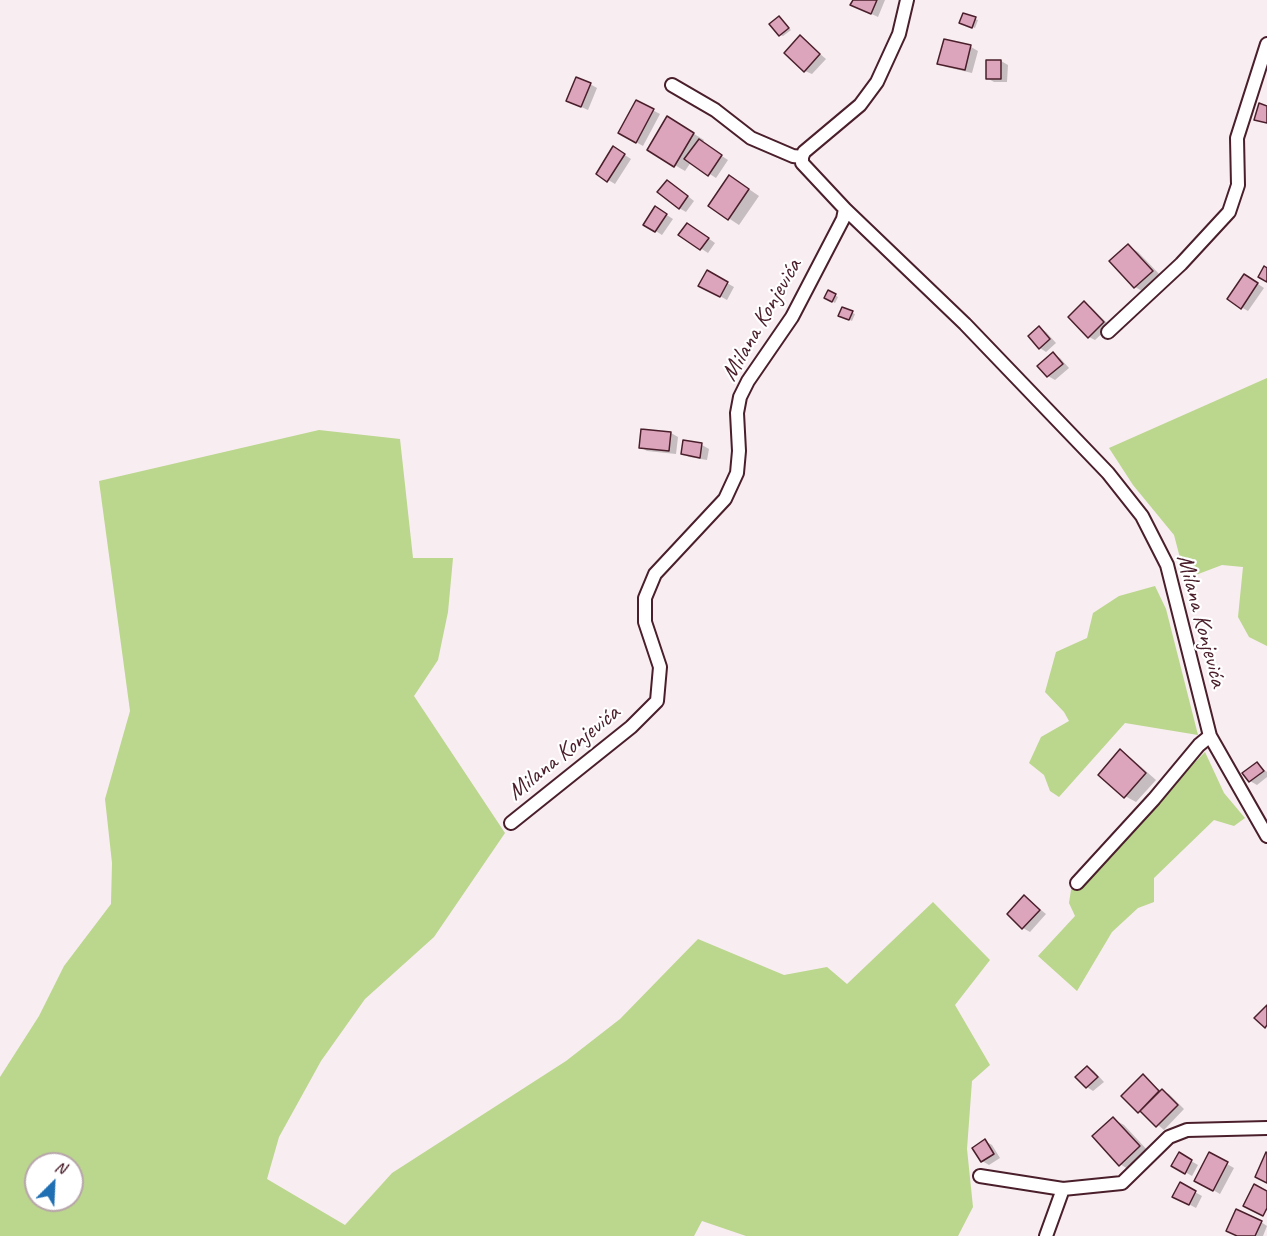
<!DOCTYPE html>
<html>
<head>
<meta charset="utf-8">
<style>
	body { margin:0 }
	#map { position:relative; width:1267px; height:1236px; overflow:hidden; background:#f8edf1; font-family:Caveat,sans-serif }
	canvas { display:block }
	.north { position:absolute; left:24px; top:1152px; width:60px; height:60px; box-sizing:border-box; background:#fff; border:2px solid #b7a5aa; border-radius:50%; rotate:24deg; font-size:16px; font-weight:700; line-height:24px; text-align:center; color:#4a1f2b }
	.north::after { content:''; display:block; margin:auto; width:21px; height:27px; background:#1f6fb2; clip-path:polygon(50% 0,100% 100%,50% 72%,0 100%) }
</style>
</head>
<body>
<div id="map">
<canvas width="1267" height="1236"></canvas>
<div class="north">N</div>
</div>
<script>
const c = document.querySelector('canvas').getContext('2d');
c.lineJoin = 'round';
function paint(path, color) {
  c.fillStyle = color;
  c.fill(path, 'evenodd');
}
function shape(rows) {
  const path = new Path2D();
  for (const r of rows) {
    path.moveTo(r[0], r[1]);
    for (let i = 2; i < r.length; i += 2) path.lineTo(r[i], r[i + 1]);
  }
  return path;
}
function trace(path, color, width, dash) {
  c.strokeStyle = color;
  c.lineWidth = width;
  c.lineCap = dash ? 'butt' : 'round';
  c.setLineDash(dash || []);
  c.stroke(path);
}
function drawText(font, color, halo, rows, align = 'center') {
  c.font = font + ' Caveat,sans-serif';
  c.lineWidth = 4.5;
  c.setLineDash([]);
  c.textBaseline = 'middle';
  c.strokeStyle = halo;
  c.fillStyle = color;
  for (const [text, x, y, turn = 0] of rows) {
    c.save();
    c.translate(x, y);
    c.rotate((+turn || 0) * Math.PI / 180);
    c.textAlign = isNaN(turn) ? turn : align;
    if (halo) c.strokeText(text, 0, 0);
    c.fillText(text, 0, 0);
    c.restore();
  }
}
paint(shape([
	[1267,378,1267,646,1249,637,1238,617,1243,567,1222,565,1193,576,1184,573,1174,535,1133,485,1109,448],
	[319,430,400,439,413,558,453,558,448,612,438,660,414,696,505,833,434,937,365,999,321,1061,279,1137,267,1179,345,1225,392,1173,566,1061,620,1019,698,939,784,975,827,967,847,984,933,902,990,960,955,1005,990,1065,972,1081,967,1149,973,1207,958,1236,746,1236,702,1221,694,1236,0,1236,0,1077,39,1016,64,966,111,904,112,863,105,799,130,711,99,481],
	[36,1164,72,1164,72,1200,36,1200],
	[1155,586,1166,609,1198,735,1125,723,1059,797,1050,791,1044,775,1029,763,1041,737,1069,721,1064,712,1045,692,1056,652,1087,638,1093,613,1119,596],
	[1205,752,1224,793,1245,818,1234,826,1214,820,1154,878,1154,902,1138,908,1112,932,1077,991,1038,956,1075,916,1069,903,1071,890]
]), '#bbd68d');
paint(shape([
	[854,0,885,0,878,17,859,8],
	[779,18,791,30,783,36,780,35],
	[975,19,978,20,975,28,964,24],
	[800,37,826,59,812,74,805,71],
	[945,40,971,47,978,51,972,73,946,67,939,63],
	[1001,61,1008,65,1007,82,994,82,987,78],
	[590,84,597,88,588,110,568,101],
	[637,102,660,114,643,146,620,133],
	[668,118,704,140,702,143,728,160,716,178,691,162,685,171,649,150],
	[614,148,631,159,615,184,598,174],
	[740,183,759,196,739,225,710,206],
	[674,185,694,201,686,212,679,208],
	[656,208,673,219,662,235,645,224],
	[694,228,715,243,708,253,680,235],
	[1128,246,1138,252,1162,277,1146,293,1135,287],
	[707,272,734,287,727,300,700,285],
	[1252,280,1264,288,1248,311,1241,307],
	[829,292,838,297,835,303,826,298],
	[1084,303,1091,307,1110,326,1095,340,1089,337],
	[843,309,855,314,852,321,840,315],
	[1039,328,1046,332,1056,343,1046,352,1040,348],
	[1053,354,1060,358,1069,368,1055,380,1048,376,1039,366],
	[671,433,678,437,676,454,647,451,640,447],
	[684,442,702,445,709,449,707,460,689,457,682,453],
	[1120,751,1131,758,1156,780,1136,802,1125,796],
	[1257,764,1267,772,1267,777,1257,785,1250,781],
	[1025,897,1046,914,1030,932,1023,928],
	[1088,1067,1094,1071,1104,1082,1093,1091,1087,1087],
	[1143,1076,1161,1091,1169,1094,1184,1109,1164,1130,1124,1096],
	[1113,1119,1124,1125,1150,1153,1131,1171,1120,1164],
	[985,1141,992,1145,1000,1158,989,1165,982,1161],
	[1179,1154,1198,1165,1192,1176,1173,1165],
	[1209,1154,1234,1168,1220,1194,1196,1180],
	[1180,1184,1202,1196,1196,1208,1181,1200],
	[1261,1222,1267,1226,1263,1236,1238,1236]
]), '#0003');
const building = shape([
	[853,0,877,0,871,14,850,5,853,0],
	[963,13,976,17,972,28,959,23,963,13],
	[779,16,789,28,779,36,769,24,779,16],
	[800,35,820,54,804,72,784,53,800,35],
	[944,39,971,45,965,70,937,64,944,39],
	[986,60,1001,60,1001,79,986,79,986,60],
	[576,77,591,83,581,107,566,101,576,77],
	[636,100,654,109,636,143,618,133,636,100],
	[1259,103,1267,106,1267,123,1254,120,1259,103],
	[667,116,694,133,674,167,647,150,667,116],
	[699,139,722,155,708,176,684,159,699,139],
	[613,146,625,154,607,182,596,174,613,146],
	[729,175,749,189,728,220,708,206,729,175],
	[667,180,688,196,679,209,657,192,667,180],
	[655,206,667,214,655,232,643,225,655,206],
	[687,223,709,238,700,250,678,235,687,223],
	[1128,244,1153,271,1134,288,1109,261,1128,244],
	[1264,266,1267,268,1267,282,1258,277,1264,266],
	[707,270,728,282,720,297,698,286,707,270],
	[1244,274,1258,283,1241,309,1227,299,1244,274],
	[828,290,836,294,832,302,824,298,828,290],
	[1084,301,1104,322,1088,338,1068,317,1084,301],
	[842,307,853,311,849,320,838,316,842,307],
	[1039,326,1050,339,1039,349,1028,336,1039,326],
	[1053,352,1063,364,1047,377,1037,366,1053,352],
	[641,429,671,432,669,451,639,448,641,429],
	[683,440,702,443,700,458,681,454,683,440],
	[1120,749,1146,773,1124,798,1098,775,1120,749],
	[1257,762,1264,771,1249,782,1242,773,1257,762],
	[1024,895,1040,910,1022,929,1007,914,1024,895],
	[1267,1005,1267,1025,1265,1028,1254,1018,1267,1005],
	[1087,1066,1098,1077,1086,1088,1075,1077,1087,1066],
	[1143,1074,1159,1091,1138,1113,1121,1096,1143,1074],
	[1162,1089,1178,1105,1156,1127,1140,1111,1162,1089],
	[1113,1117,1140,1146,1119,1166,1092,1136,1113,1117],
	[985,1139,994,1154,981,1162,972,1148,985,1139],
	[1179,1152,1192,1160,1185,1174,1171,1166,1179,1152],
	[1209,1152,1228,1162,1213,1191,1194,1181,1209,1152],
	[1266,1152,1267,1153,1267,1183,1255,1177,1266,1152],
	[1180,1182,1196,1191,1189,1205,1172,1197,1180,1182],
	[1254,1184,1267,1191,1267,1208,1263,1216,1243,1206,1254,1184],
	[1236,1209,1262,1221,1255,1236,1237,1236,1226,1231,1236,1209]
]);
paint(building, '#dca5bb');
trace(building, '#4a1f2b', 1.5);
const minor = shape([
	[672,85,715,110,751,138,793,156,802,157],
	[845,209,965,324,1108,473,1142,516,1167,565,1210,736,1267,836],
	[1108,332,1181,264,1229,212,1238,185,1237,138,1267,44],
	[511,823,631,727,657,701,660,667,645,622,645,598,655,574,725,499,737,473,739,451,737,413,740,397,748,381,792,317,843,219,845,209,802,163,802,157,804,152,860,105,877,82,899,34,907,0],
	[1077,883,1154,799,1199,745,1210,736],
	[980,1176,1063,1189,1122,1183,1169,1137,1187,1130,1267,1128],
	[1046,1236,1063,1189]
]);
trace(minor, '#4a1f2b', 16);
trace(minor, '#fff', 12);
drawText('24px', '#4a1f2b', '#fff', [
	["Milana Konjevića",762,320,-60],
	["Milana Konjevića",1201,621,75],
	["Milana Konjevića",564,753,-39]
]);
</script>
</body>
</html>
